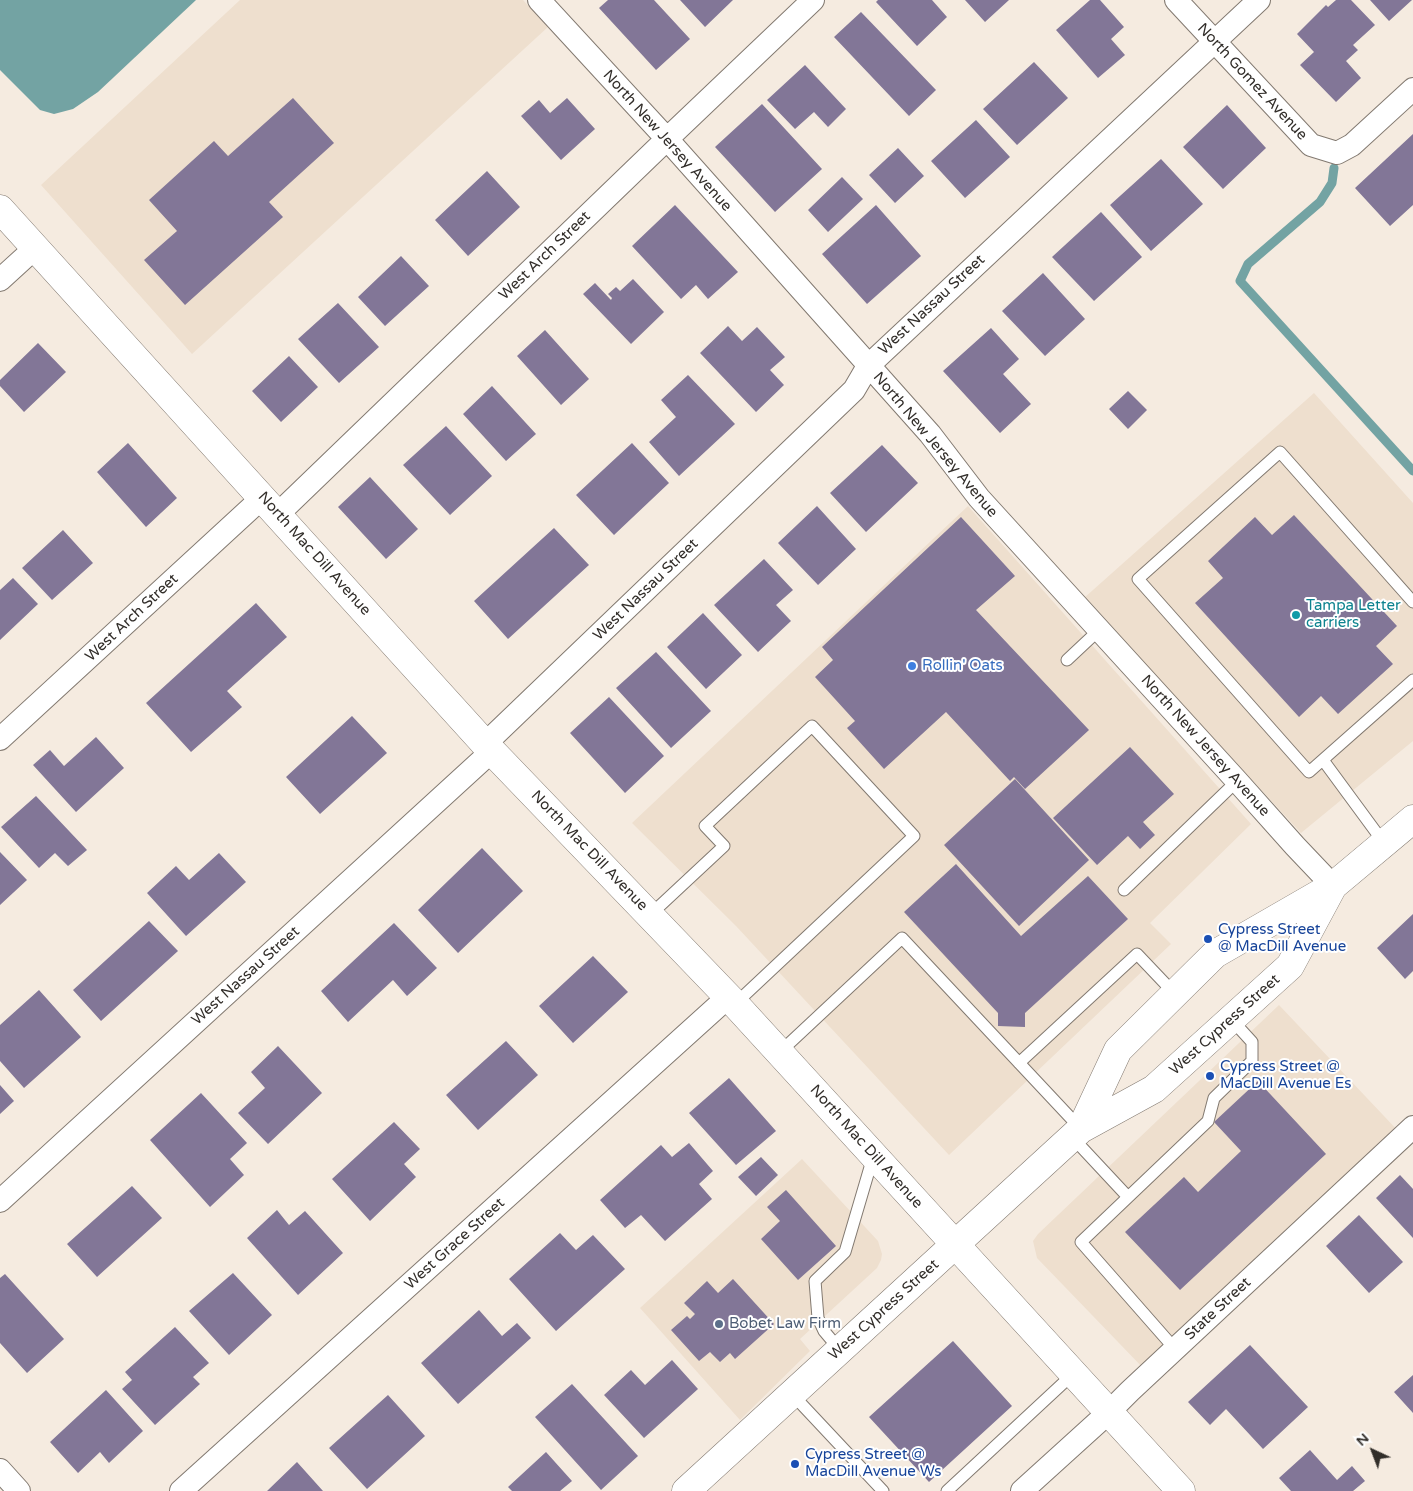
<!DOCTYPE html>
<html>
<head>
<meta charset="utf-8">
<style>
	body { margin:0 }
	#map { position:relative; width:1413px; height:1491px; overflow:hidden; background:#f5ebe0; font-family:"Varela Round",sans-serif }
	canvas { display:block }
	.north { position:absolute; left:1348px; top:1426px; width:50px; height:50px; -webkit-text-stroke:4px #fff; paint-order:stroke; rotate:317deg; font-size:14px; font-weight:700; line-height:20px; text-align:center; color:#322e2a }
	.north::after { content:''; display:block; margin:auto; width:18px; height:22px; background:#322e2a; clip-path:polygon(50% 0,100% 100%,50% 72%,0 100%) }
</style>
</head>
<body>
<div id="map">
<canvas width="1413" height="1491"></canvas>
<div class="north">N</div>
</div>
<script>
const c = document.querySelector('canvas').getContext('2d');
c.lineJoin = 'round';
function paint(path, color) {
  c.fillStyle = color;
  c.fill(path, 'evenodd');
}
function shape(rows) {
  const path = new Path2D();
  for (const r of rows) {
    path.moveTo(r[0], r[1]);
    for (let i = 2; i < r.length; i += 2) path.lineTo(r[i], r[i + 1]);
  }
  return path;
}
function trace(path, color, width, dash) {
  c.strokeStyle = color;
  c.lineWidth = width;
  c.lineCap = dash ? 'butt' : 'round';
  c.setLineDash(dash || []);
  c.stroke(path);
}
function drawText(font, color, halo, rows, align = 'center') {
  c.font = font + ' "Varela Round",sans-serif';
  c.lineWidth = 4;
  c.setLineDash([]);
  c.textBaseline = 'middle';
  c.strokeStyle = halo;
  c.fillStyle = color;
  for (const [text, x, y, turn = 0] of rows) {
    c.save();
    c.translate(x, y);
    c.rotate((+turn || 0) * Math.PI / 180);
    c.textAlign = isNaN(turn) ? turn : align;
    if (halo) c.strokeText(text, 0, 0);
    c.fillText(text, 0, 0);
    c.restore();
  }
}
paint(shape([
	[240,0,523,0,548,27,192,354,41,185],
	[1314,393,1413,503,1413,741,1301,833,1084,598],
	[968,506,1251,824,1150,923,1171,944,949,1155,736,926,632,823],
	[1279,1005,1401,1134,1145,1370,1037,1258,1033,1241,1038,1234],
	[802,1159,878,1241,882,1254,881,1260,877,1268,800,1339,810,1351,740,1420,640,1308]
]), '#eedfce');
paint(shape([
	[0,0,196,0,98,92,73,109,54,114,40,110,0,70]
]), '#73a3a3');
trace(shape([
	[1334,168,1332,183,1320,202,1248,264,1240,281,1413,471]
]), '#73a3a3', 9);
paint(shape([
	[608,0,654,0,690,39,656,70,599,8],
	[680,0,733,0,705,27],
	[878,0,932,0,947,17,917,46,876,2],
	[965,0,1009,0,985,22],
	[1090,0,1100,0,1124,27,1111,39,1125,55,1098,78,1056,30],
	[1336,0,1351,0,1375,25,1353,45,1358,50,1346,61,1361,78,1336,102,1300,65,1314,52,1297,34,1326,5,1328,7],
	[1370,0,1412,0,1389,21],
	[861,12,936,90,909,116,834,37],
	[1034,62,1068,98,1017,145,983,109],
	[805,65,846,109,828,127,814,112,795,129,767,100],
	[293,98,334,143,269,202,283,217,185,305,144,260,177,231,149,200,214,141,228,156],
	[567,98,595,129,561,160,521,116,539,100,550,113],
	[762,104,822,169,775,212,715,147],
	[1227,105,1266,148,1223,189,1183,147],
	[976,120,1010,157,965,198,931,161],
	[1413,134,1413,205,1390,226,1355,188],
	[898,148,924,176,895,203,869,175],
	[1161,159,1203,204,1151,251,1110,205],
	[487,171,520,207,468,256,435,220],
	[842,177,863,199,828,232,808,210],
	[675,205,738,272,708,299,696,285,681,299,632,246],
	[876,205,921,256,867,304,822,254],
	[1101,212,1142,257,1094,301,1052,257],
	[401,256,429,286,385,326,358,297],
	[1043,273,1085,319,1045,356,1002,311],
	[633,279,664,312,631,344,583,294,595,283,611,300,612,298,608,294,616,287,620,291],
	[338,303,379,347,339,383,298,339],
	[728,326,742,341,757,327,785,357,770,370,784,385,756,412,700,353],
	[991,328,1019,359,1003,374,1031,404,1000,433,943,371],
	[545,330,589,379,561,405,517,356],
	[38,343,66,372,24,412,0,386,0,380],
	[289,356,318,387,281,422,252,391],
	[688,375,735,424,679,476,649,442,676,417,661,400],
	[492,386,536,434,506,461,463,414],
	[1128,391,1147,410,1128,429,1109,409],
	[446,426,492,476,450,515,403,465],
	[128,443,177,498,146,527,97,472],
	[632,443,669,483,614,535,576,495],
	[882,445,918,483,866,532,830,493],
	[370,477,418,529,386,559,338,507],
	[817,506,856,549,818,585,778,543],
	[1294,515,1397,626,1376,646,1393,664,1338,714,1321,696,1299,717,1195,603,1223,578,1208,561,1255,517,1272,535],
	[961,517,1015,576,976,610,1089,730,1025,789,1014,777,1010,781,946,712,884,769,847,728,855,721,815,677,833,660,822,647],
	[554,528,589,565,508,639,474,601],
	[63,530,93,563,52,600,22,568],
	[764,559,793,590,776,605,791,621,758,652,714,605],
	[13,578,38,604,0,640,0,590],
	[256,603,287,637,227,691,242,707,191,752,146,703],
	[703,613,742,655,706,689,667,647],
	[656,652,711,711,671,748,616,688],
	[609,697,664,756,625,793,570,733],
	[352,716,387,753,320,814,286,777],
	[96,737,124,768,76,812,33,765,50,750,64,766],
	[1130,747,1174,794,1143,822,1155,835,1140,849,1128,836,1097,865,1053,818],
	[1015,779,1089,860,1019,926,944,845],
	[36,796,87,850,68,866,55,853,39,868,1,827],
	[482,848,523,891,458,953,418,910],
	[0,852,27,880,0,905],
	[219,853,246,882,186,936,147,893,176,866,189,880],
	[956,864,1021,936,1088,876,1128,919,1025,1013,1025,1027,998,1026,998,1013,904,912],
	[1413,914,1413,971,1405,979,1377,948],
	[149,921,178,951,101,1021,73,990],
	[394,923,437,968,407,996,393,980,348,1022,321,991],
	[593,956,628,992,573,1043,539,1006],
	[39,990,81,1037,24,1088,0,1061,0,1025],
	[506,1041,538,1075,478,1130,446,1095],
	[278,1046,322,1093,268,1144,238,1113,265,1088,251,1072],
	[729,1078,776,1131,736,1165,689,1113],
	[1258,1081,1326,1154,1180,1290,1125,1232,1184,1177,1198,1192,1241,1151,1214,1122],
	[0,1085,14,1101,0,1114],
	[201,1093,247,1143,230,1159,244,1175,210,1207,150,1140],
	[394,1122,420,1149,404,1164,416,1177,370,1221,332,1179],
	[689,1143,713,1171,699,1184,712,1199,665,1241,641,1215,625,1228,600,1200,661,1145,672,1157],
	[761,1157,778,1175,756,1196,738,1177],
	[1400,1175,1413,1189,1413,1238,1376,1198],
	[132,1186,162,1218,97,1277,67,1244],
	[786,1190,836,1246,798,1280,761,1239,780,1221,767,1207],
	[277,1210,289,1225,305,1211,343,1253,298,1295,247,1238],
	[1359,1215,1403,1262,1369,1293,1326,1246],
	[560,1233,576,1250,593,1235,625,1269,556,1331,509,1279],
	[233,1273,272,1315,229,1355,189,1311],
	[5,1274,64,1339,27,1373,0,1343,0,1278],
	[733,1279,774,1324,735,1359,730,1353,720,1362,710,1352,699,1361,671,1330,687,1316,690,1319,695,1314,684,1303,707,1281,718,1293],
	[479,1310,502,1336,517,1323,531,1338,458,1404,421,1363],
	[175,1327,209,1363,193,1377,200,1384,155,1425,122,1389,132,1380,125,1372],
	[953,1341,1012,1406,929,1482,869,1417],
	[1250,1345,1308,1407,1263,1449,1226,1409,1210,1425,1188,1402],
	[672,1360,698,1389,644,1438,604,1395,631,1370,645,1385],
	[1413,1375,1413,1413,1394,1392],
	[572,1384,638,1456,601,1490,535,1417],
	[106,1390,143,1431,109,1463,100,1452,78,1473,50,1442],
	[388,1395,425,1436,367,1489,329,1448],
	[1310,1450,1337,1480,1352,1466,1365,1481,1353,1491,1291,1491,1279,1478],
	[546,1452,572,1481,560,1491,512,1491,508,1487],
	[297,1462,323,1491,267,1491]
]), '#827697');
const lane = shape([
	[1413,602,1280,452,1138,579,1309,772,1413,680],
	[1067,660,1099,630],
	[1323,760,1384,843],
	[1124,890,1237,781],
	[650,915,724,846,705,826,812,726,914,836,735,1004],
	[780,1052,902,938,1081,1129],
	[1019,1063,1137,954,1175,994],
	[1072,1137,1128,1197],
	[1175,1349,1081,1242,1208,1121,1214,1098,1252,1061,1252,1042,1231,1019],
	[840,1350,824,1331,818,1318,815,1281,845,1252,873,1157],
	[792,1394,883,1491],
	[947,1491,1073,1374]
]);
const street = shape([
	[539,0,667,139,930,434,979,498,1237,781,1295,846,1333,886],
	[1176,0,1311,145,1337,153,1352,145,1413,89],
	[0,280,35,248],
	[278,514,667,139,813,0],
	[0,739,263,497],
	[485,744,854,390,868,366,1259,0],
	[0,1201,492,751],
	[0,1470,19,1491],
	[181,1491,728,997],
	[1022,1491,1108,1413,1130,1391,1413,1127]
]);
const secondary = shape([
	[0,209,485,744,735,1004,1181,1491],
	[1081,1129,1118,1050,1215,954,1333,886,1413,819],
	[686,1491,1081,1129,1154,1089,1290,966,1333,886]
]);
trace(lane, '#827970', 13);
trace(street, '#827970', 24);
trace(secondary, '#827970', 29);
trace(lane, '#fff', 11);
trace(street, '#fff', 22);
trace(secondary, '#fff', 28);
for (const [x, y, r, color] of [
	[1296,615,5,"#0f9aa8"],
	[912,666,5,"#3f7fe0"],
	[1208,939,5,"#1a4fb4"],
	[1210,1076,5,"#1a4fb4"],
	[719,1324,5,"#5c6f8a"],
	[795,1464,5,"#1a4fb4"]
]) {
  const dot = new Path2D();
  dot.arc(x, y, r, 0, 2 * Math.PI);
  c.fillStyle = color;
  c.fill(dot);
  trace(dot, '#fff', 2);
}
drawText('15px', '#322e2a', '#fff', [
	["North Gomez Avenue",1252,82,47],
	["North New Jersey Avenue",667,141,48],
	["West Arch Street",545,256,-44],
	["West Nassau Street",932,305,-43],
	["North New Jersey Avenue",935,445,50],
	["North Mac Dill Avenue",314,554,48],
	["West Nassau Street",646,590,-44],
	["West Arch Street",132,618,-43],
	["North New Jersey Avenue",1205,746,48],
	["North Mac Dill Avenue",589,851,46],
	["West Nassau Street",246,976,-42],
	["West Cypress Street",1225,1025,-42],
	["North Mac Dill Avenue",866,1147,48],
	["West Grace Street",455,1244,-42],
	["State Street",1218,1309,-43],
	["West Cypress Street",884,1310,-42]
]);
drawText('15px', '#0d838f', '#fff', [
	["Tampa Letter",1306,606],
	["carriers",1306,623]
], 'left');
drawText('15px', '#366cbe', '#fff', [
	["Rollin' Oats",922,666]
], 'left');
drawText('15px', '#164399', '#fff', [
	["Cypress Street",1218,930],
	["@ MacDill Avenue",1218,947],
	["Cypress Street @",1220,1067],
	["MacDill Avenue Es",1220,1084],
	["Cypress Street @",805,1455],
	["MacDill Avenue Ws",805,1472]
], 'left');
drawText('15px', '#4e5e75', '#fff', [
	["Bobet Law Firm",729,1324]
], 'left');
</script>
</body>
</html>
